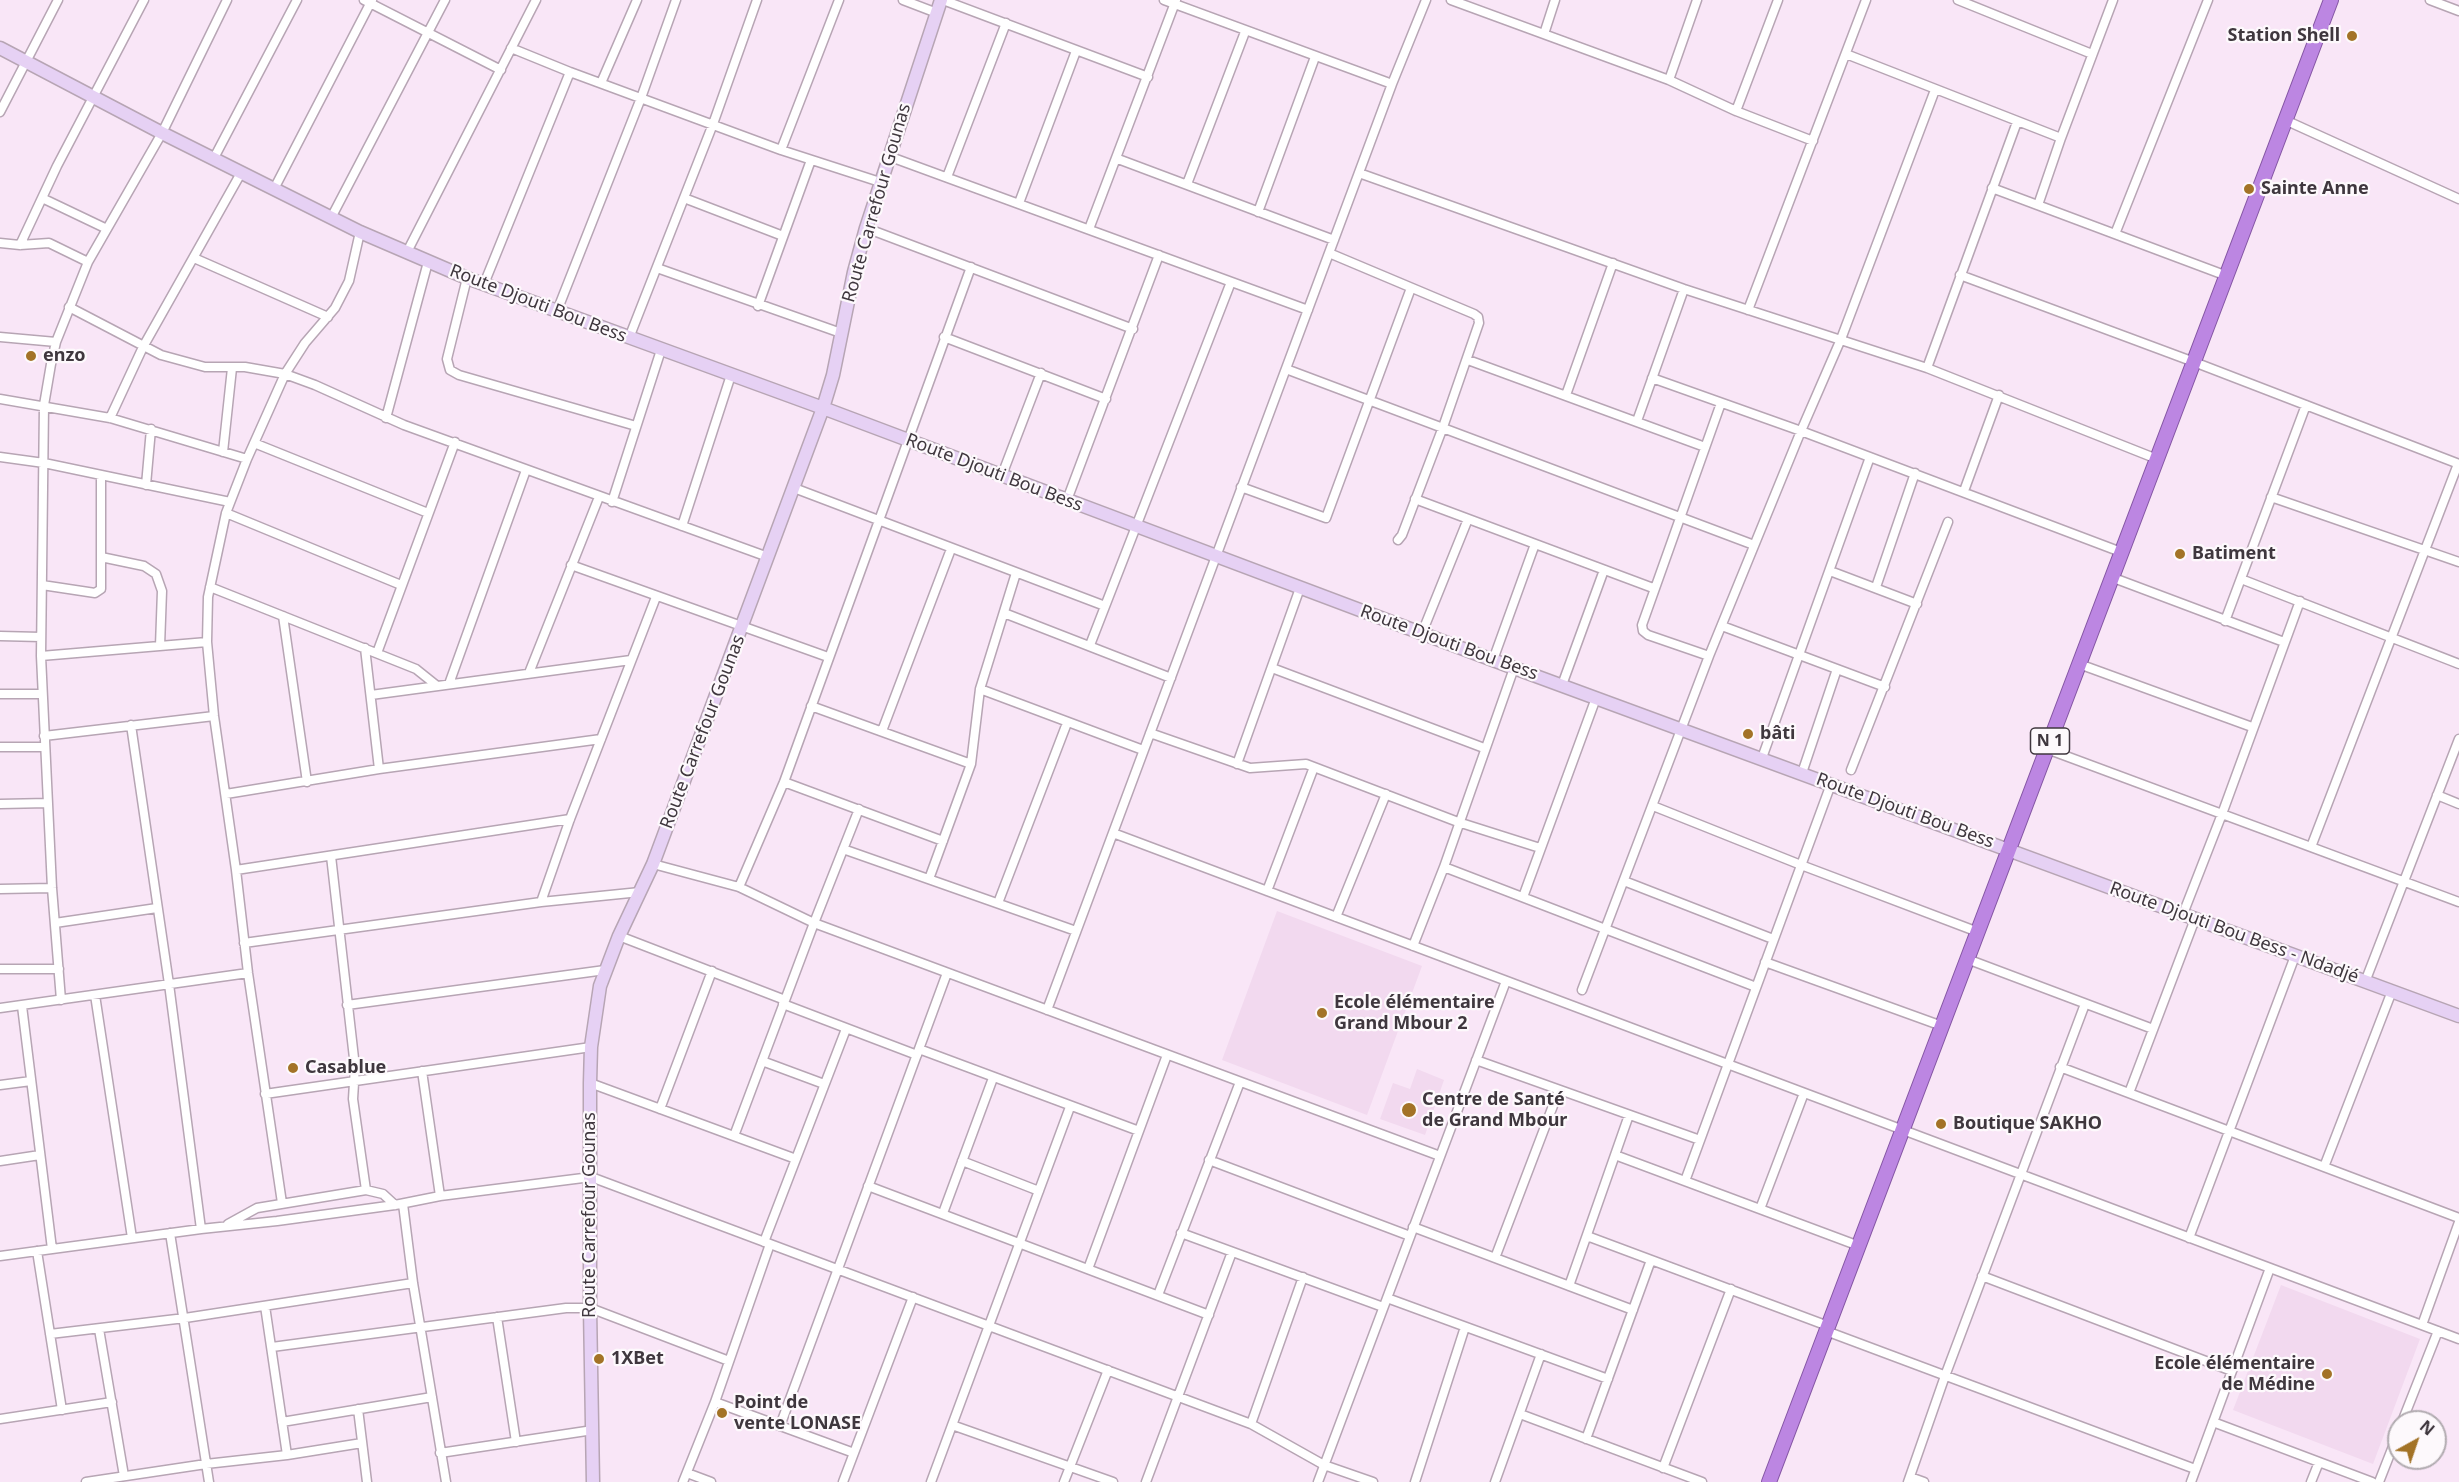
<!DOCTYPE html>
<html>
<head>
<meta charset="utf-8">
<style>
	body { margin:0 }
	#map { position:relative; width:2459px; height:1482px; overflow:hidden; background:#f9e6f7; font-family:"Noto Sans",sans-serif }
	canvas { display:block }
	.north { position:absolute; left:2387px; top:1410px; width:60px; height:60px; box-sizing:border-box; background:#fdf9fc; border:2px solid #b1abb0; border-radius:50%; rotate:40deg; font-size:16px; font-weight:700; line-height:24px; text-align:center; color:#3f373e }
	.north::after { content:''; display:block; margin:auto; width:21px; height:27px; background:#a37327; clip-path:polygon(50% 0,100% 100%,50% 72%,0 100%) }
</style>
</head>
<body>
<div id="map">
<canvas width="2459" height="1482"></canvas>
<div class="north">N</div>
</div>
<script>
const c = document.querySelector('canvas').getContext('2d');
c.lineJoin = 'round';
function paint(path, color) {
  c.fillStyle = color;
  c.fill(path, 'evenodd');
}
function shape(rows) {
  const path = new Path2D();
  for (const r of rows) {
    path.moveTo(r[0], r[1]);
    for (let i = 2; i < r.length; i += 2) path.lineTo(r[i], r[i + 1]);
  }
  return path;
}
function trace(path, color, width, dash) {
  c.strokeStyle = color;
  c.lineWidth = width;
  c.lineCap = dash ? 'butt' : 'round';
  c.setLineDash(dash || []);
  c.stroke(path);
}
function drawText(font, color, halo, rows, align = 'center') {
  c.font = font + ' "Noto Sans",sans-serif';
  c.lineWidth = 4.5;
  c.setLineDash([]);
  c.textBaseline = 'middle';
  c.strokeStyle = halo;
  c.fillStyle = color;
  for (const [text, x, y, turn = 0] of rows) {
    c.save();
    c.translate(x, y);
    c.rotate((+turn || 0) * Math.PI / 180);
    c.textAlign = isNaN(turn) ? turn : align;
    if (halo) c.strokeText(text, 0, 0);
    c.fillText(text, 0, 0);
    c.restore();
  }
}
paint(shape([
	[1277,911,1422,966,1367,1115,1222,1060],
	[1417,1069,1444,1080,1425,1135,1380,1119,1393,1083,1410,1089],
	[2281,1285,2420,1339,2373,1464,2233,1410]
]), '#f2d9ef');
const minor = shape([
	[364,0,501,70],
	[903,0,937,13],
	[943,0,1148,77],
	[1164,0,1392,84],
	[1451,0,1669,80,1736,111,1813,141],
	[1958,0,2092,54],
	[2430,0,2459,11],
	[1544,34,1555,0],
	[511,48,570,72,781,150,880,182],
	[1846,54,2061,138],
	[1669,80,1697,0],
	[601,83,637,0],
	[1736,111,1778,0],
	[0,112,58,0],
	[2285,120,2459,199],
	[781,150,839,0],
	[888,156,1308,310],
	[214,158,297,0],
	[1118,159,1334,240],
	[1359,173,1684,289,1927,368,2157,459],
	[947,177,1006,23],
	[1187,184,1245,32],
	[1992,188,2227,276],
	[274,189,372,0],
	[42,198,107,229],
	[684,198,783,236],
	[1019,203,1076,51],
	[2038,205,2061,138,2113,0],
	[1258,212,1315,57],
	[331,218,445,0],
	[866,228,1133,329],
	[1089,229,1176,0],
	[2115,234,2208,0],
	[0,243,20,245,49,243,88,262],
	[20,245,57,166,144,0],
	[407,252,536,0],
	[1329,253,1474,314,1478,317,1479,323,1443,427,1402,535,1398,540],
	[194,258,328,317],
	[657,268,841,333],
	[1960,275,2194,362,2459,464],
	[467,278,447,359,450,370,459,375,636,426],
	[484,284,570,72],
	[758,306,811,160],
	[69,307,161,355,205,367,245,367,285,374,315,385,404,425,768,557],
	[1748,310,1866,0],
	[557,311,641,98,676,0],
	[0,337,56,342],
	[944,337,1106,399],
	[629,338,713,124,757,0],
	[1468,360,1705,447],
	[1927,368,2017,122],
	[1286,369,1754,545],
	[1652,378,1801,431,2121,552],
	[1566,395,1613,263],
	[0,399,110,418,247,459],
	[110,418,143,347,241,173],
	[386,418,428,262],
	[1637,421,1684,289],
	[254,443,428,513],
	[223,452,232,368],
	[0,457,44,463,230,502],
	[1002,475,1041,373],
	[146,485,151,429],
	[1241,487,1326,518,1411,288],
	[794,488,1105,606],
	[1964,491,1999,395],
	[2271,497,2459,562],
	[1415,499,1653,588],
	[1067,500,1159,255],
	[612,502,661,350],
	[226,513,401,585],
	[682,526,731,375],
	[101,557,144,566,156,574,162,591,160,646],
	[571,565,828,657],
	[1830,571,1917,604],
	[2111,577,2284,642],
	[2241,579,2459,664],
	[42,585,95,593,101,589,101,476],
	[210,587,416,669,436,685],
	[1876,587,1915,473],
	[1004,613,1171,678],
	[283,616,307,782],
	[2225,621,2306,405],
	[1722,626,1885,687],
	[1422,633,1468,519],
	[0,636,41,637],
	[1090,645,1231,282],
	[365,648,379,769],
	[377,653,455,442],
	[41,656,207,642],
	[1709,656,1648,635,1643,631,1642,625,1721,403],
	[1493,660,1535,544],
	[2079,664,2252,727],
	[1272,668,1484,748],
	[529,673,599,497],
	[449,684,526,470],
	[1562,685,1604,570],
	[980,689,1143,750],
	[0,694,42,694],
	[371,695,631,660],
	[811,706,971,764],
	[131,725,169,984,201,1229],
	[882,731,951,549],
	[1150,733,1250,768,1306,764,1458,822,1540,848],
	[44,736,214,716],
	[0,747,44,747],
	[2047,749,2459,902],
	[1762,758,1870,457],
	[1237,764,1300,588],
	[1851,770,1948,522],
	[1802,773,1837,669],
	[784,782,943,841],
	[226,794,379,769,601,739],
	[2437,795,2459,804],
	[0,804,48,803],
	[1653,806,1801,865,1978,932],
	[1113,833,2459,1339],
	[2311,847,2458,464],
	[843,849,1076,931],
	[331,856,355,1067,353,1099,366,1190],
	[653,864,739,887,814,923,1440,1156],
	[1444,867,1756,987],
	[236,870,570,819],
	[929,879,971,764,980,689,1016,573],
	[1624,881,1773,939],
	[739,887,784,782,971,267],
	[0,889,52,888],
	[1267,891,1314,767],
	[1523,897,1596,698],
	[541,902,570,819,656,597],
	[998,903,1067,723],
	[2183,914,2222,814,2300,601],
	[1336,917,1386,794],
	[55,923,157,908],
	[619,936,785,1000],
	[244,943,541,902,640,892],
	[1413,946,1444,867,1514,668],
	[1967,959,2153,1029],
	[1765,962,1942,1026],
	[0,969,59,969],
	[2365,982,2459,739],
	[1582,990,1709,656,1801,431,1841,339,1935,90],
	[95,995,132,1238],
	[61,1000,52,888,41,656,44,405,51,364,56,342,88,262,162,133,227,0],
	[783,1004,917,1055],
	[347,1005,605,970],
	[22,1006,52,1249],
	[0,1008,248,973],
	[1047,1010,1392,84,1426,0],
	[919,1049,1139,1131],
	[1476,1060,1700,1140],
	[762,1061,824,1084],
	[2060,1067,2459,1218],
	[422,1071,440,1196],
	[590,1083,796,1159],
	[0,1085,31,1081],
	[2129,1093,2195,919],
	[265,1094,591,1047],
	[660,1109,712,971],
	[734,1136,814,923,859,809],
	[1615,1155,1859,1246],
	[1209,1160,1410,1236],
	[0,1161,40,1155],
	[962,1161,1039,1191],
	[2324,1167,2392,991],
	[1685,1181,1831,784],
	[868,1186,1209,1315],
	[282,1203,248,973,236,870,214,716,207,642,208,597,226,513,247,459,285,374,305,343,335,308,349,281,360,232],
	[403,1204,413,1283,446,1482],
	[1760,1209,1804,1093],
	[943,1213,993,1078],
	[228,1224,257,1208,366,1190,383,1194,395,1205],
	[1413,1227,1633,1310],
	[170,1233,209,1482],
	[1181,1233,1383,1307],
	[1587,1236,1828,1326],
	[2189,1238,2295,956],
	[764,1242,846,1029],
	[37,1251,62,1410],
	[0,1256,201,1229,277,1221,395,1205,440,1196,591,1177,1251,1424,1324,1465,1373,1482],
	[1495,1258,1559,1090],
	[1088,1269,1167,1055],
	[1982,1276,2232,1371],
	[1569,1286,1629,1115],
	[1158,1295,1240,1082],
	[1387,1298,1608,1379],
	[265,1306,287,1455],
	[497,1317,516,1442],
	[2422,1325,2459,1222],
	[99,1329,124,1476],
	[1826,1331,2195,1469],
	[50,1334,185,1318,413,1283],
	[272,1347,566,1308,590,1308,729,1361],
	[715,1402,854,1453],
	[358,1409,367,1482],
	[1520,1414,1702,1482],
	[0,1419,112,1402],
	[282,1422,432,1397],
	[2213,1422,2372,1482],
	[2402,1422,2438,1331],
	[1251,1424,1303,1277],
	[952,1425,1113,1482],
	[780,1426,947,973],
	[1586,1439,1651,1260],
	[440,1453,593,1430],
	[1663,1468,1731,1289],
	[687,1473,711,1482],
	[1910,1477,1924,1482],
	[86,1482,206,1464,287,1455,362,1443],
	[683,1482,715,1402,770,1244],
	[843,1482,913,1297],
	[931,1482,1070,1107],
	[1064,1482,1108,1370],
	[1146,1482,1232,1252],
	[1318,1482,1506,981],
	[1415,1482,1465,1327],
	[1495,1482,1541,1354],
	[1908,1482,1945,1376,2085,1004],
	[2191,1482,2270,1268],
	[2311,1482,2319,1462],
	[2379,1482,2399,1431]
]);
const secondary = shape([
	[0,48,162,133,360,232,467,278,823,408,1514,668,2459,1016],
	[593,1482,590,1308,590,1083,591,1047,600,986,619,936,653,864,823,408,833,375,854,272,866,228,941,0]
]);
const trunk = shape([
	[1769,1482,2331,0]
]);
trace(minor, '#b7a5b4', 11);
trace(secondary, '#b7a5b4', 15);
trace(trunk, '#8556a4', 16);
trace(minor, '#fff', 8);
trace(secondary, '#e6d1f4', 12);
trace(trunk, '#bc86e2', 14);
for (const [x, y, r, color] of [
	[2352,36,6,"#a37327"],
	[2249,189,6,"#a37327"],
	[31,356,6,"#a37327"],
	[2180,554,6,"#a37327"],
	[1748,734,6,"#a37327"],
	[1322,1013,6,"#a37327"],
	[293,1068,6,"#a37327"],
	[1409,1110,8,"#a37327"],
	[1941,1124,6,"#a37327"],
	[599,1359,6,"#a37327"],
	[2327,1374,6,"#a37327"],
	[722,1413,6,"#a37327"]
]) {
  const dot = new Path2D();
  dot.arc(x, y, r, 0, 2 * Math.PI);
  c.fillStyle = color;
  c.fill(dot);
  trace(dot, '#fdf9fc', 2);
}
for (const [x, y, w] of [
	[2050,741,39]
]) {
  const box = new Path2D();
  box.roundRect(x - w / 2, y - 13, w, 26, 4.5);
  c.fillStyle = '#fdf9fc';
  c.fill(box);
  trace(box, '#3f373e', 1.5);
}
drawText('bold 16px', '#3f373e', null, [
	["N 1",2050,741]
]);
drawText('bold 18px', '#3f373e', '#fdf9fc', [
	["Station Shell",2340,36,"right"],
	["Sainte Anne",2261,189],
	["enzo",43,356],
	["Batiment",2192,554],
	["bâti",1760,734],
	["Ecole élémentaire",1334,1003],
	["Grand Mbour 2",1334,1024],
	["Casablue",305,1068],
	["Centre de Santé",1422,1100],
	["de Grand Mbour",1422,1121],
	["Boutique SAKHO",1953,1124],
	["1XBet",611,1359],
	["Ecole élémentaire",2315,1364,"right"],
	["de Médine",2315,1385,"right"],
	["Point de",734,1403],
	["vente LONASE",734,1424]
], 'left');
drawText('18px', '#3f373e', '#fdf9fc', [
	["Route Carrefour Gounas",877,203,-74],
	["Route Djouti Bou Bess",538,304,21],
	["Route Djouti Bou Bess",994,473,21],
	["Route Djouti Bou Bess",1449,643,20],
	["Route Carrefour Gounas",703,732,-69],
	["Route Djouti Bou Bess",1905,811,20],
	["Route Djouti Bou Bess - Ndadjé",2234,933,20],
	["Route Carrefour Gounas",590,1215,-90]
]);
</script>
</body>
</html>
